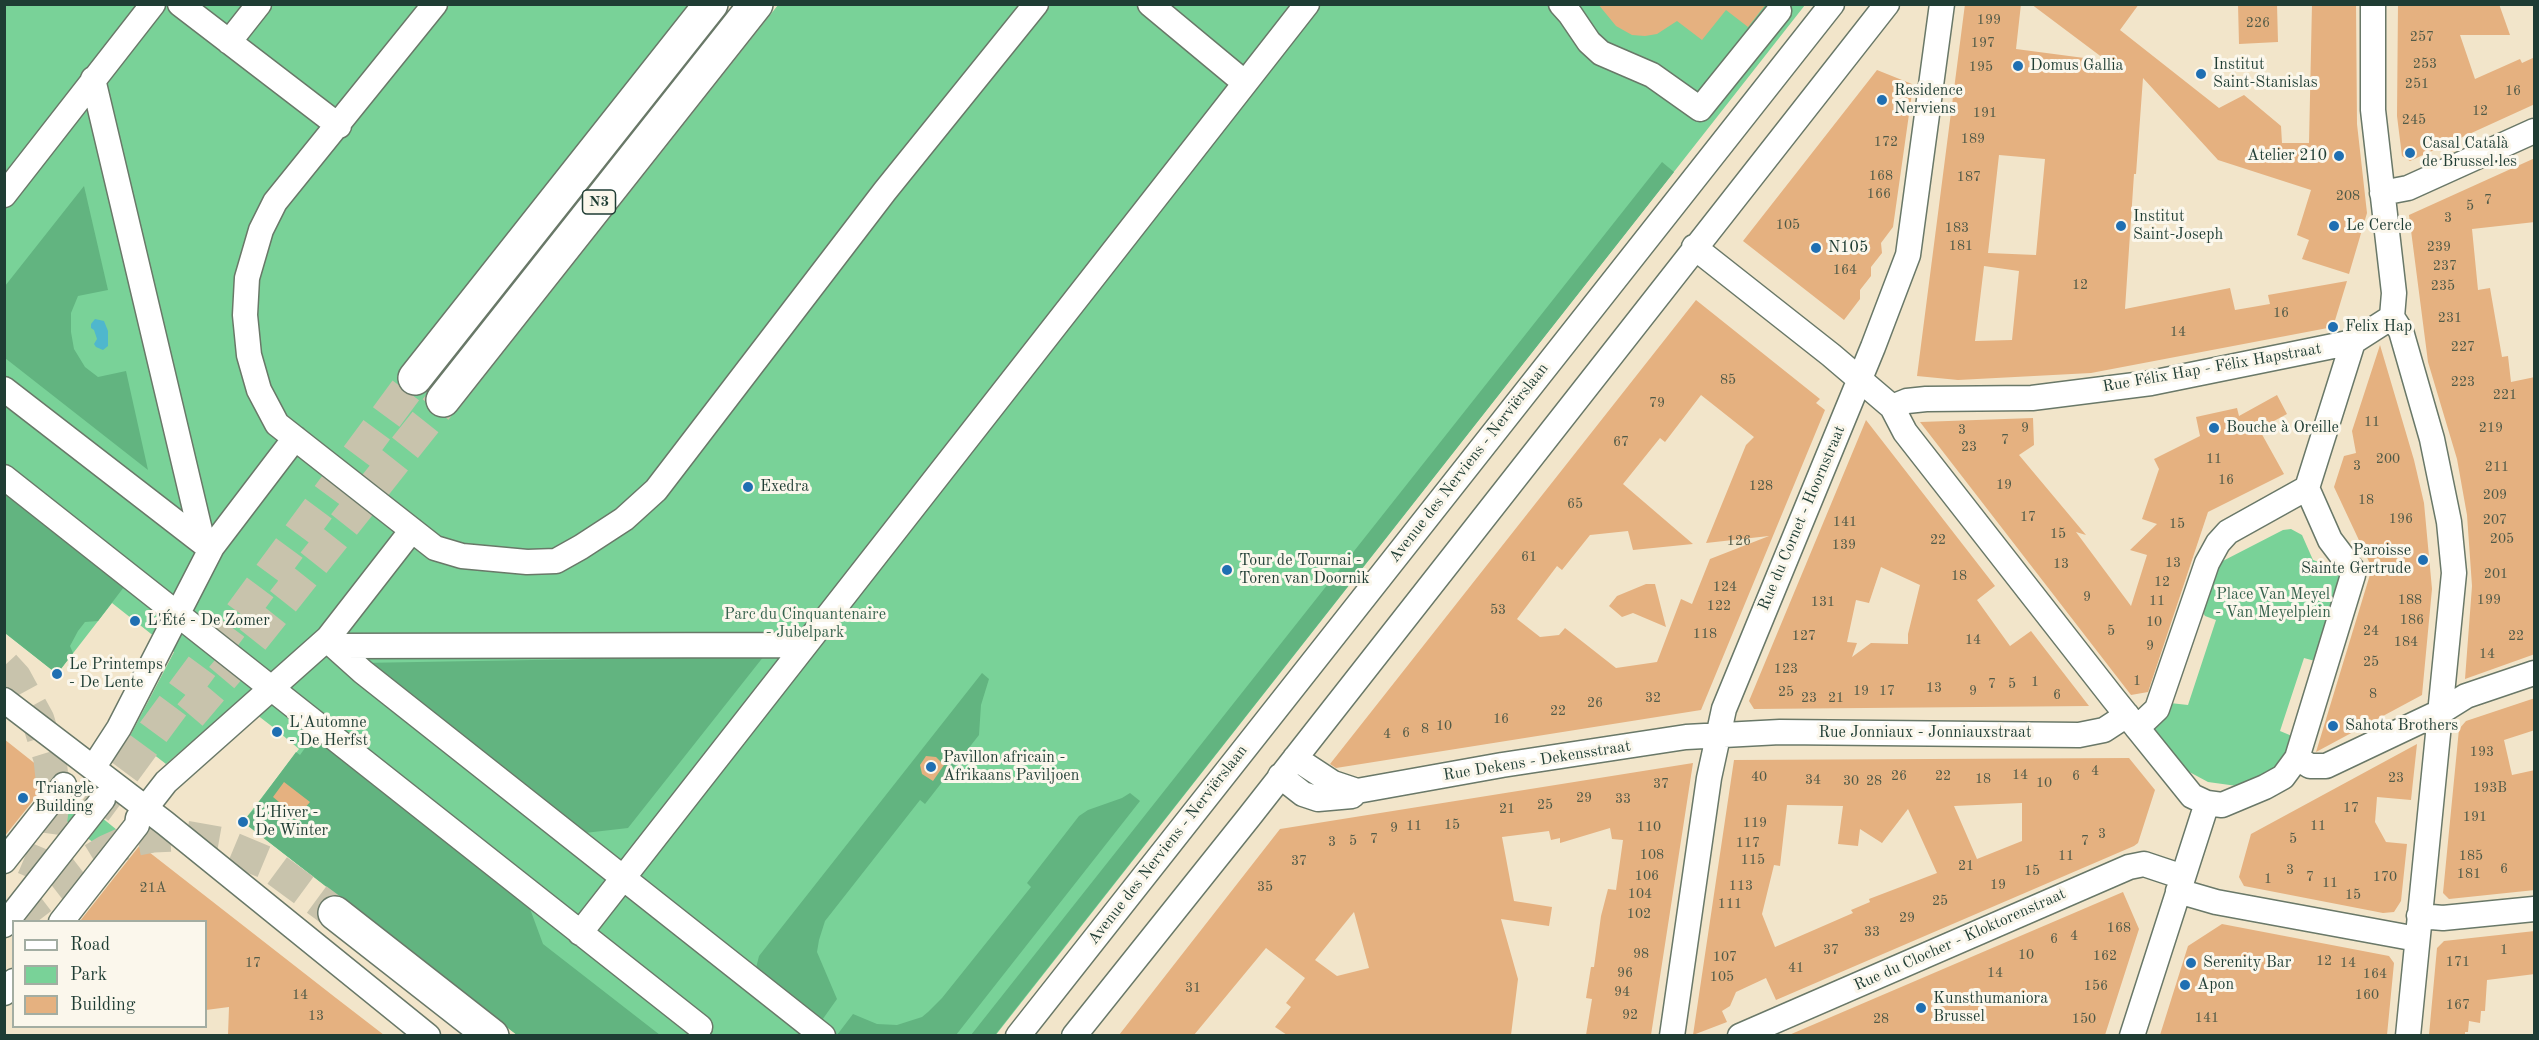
<!DOCTYPE html>
<html>
<head>
<meta charset="utf-8">
<style>
	body { margin:0 }
	#map { position:relative; width:2539px; height:1040px; overflow:hidden; background:#f2e5ca; font-family:"Old Standard TT",serif }
	canvas { display:block }
	.frame { position:absolute; inset:0; border:6px solid #1f3d34; pointer-events:none }
	.legend { position:absolute; left:12px; top:920px; width:195px; height:108px; box-sizing:border-box; background:#fbf7ec; border:2px solid #a3ada2; margin:0; padding:8px 10px; list-style:none; font-size:18px; color:#1f3d34 }
	.legend li { display:flex; align-items:center; gap:12px; height:30px }
	.legend b { width:30px; border:2px solid #a3ada2 }
</style>
</head>
<body>
<div id="map">
<canvas width="2539" height="1040"></canvas>
<div class="frame"></div>
<ul class="legend">
<li><b style="height:8px;background:#fff"></b>Road</li>
<li><b style="height:16px;background:#79d298"></b>Park</li>
<li><b style="height:16px;background:#e5b180"></b>Building</li>
</ul>
</div>
<script>
const c = document.querySelector('canvas').getContext('2d');
c.lineJoin = 'round';
function paint(path, color) {
  c.fillStyle = color;
  c.fill(path, 'evenodd');
}
function shape(rows) {
  const path = new Path2D();
  for (const r of rows) {
    path.moveTo(r[0], r[1]);
    for (let i = 2; i < r.length; i += 2) path.lineTo(r[i], r[i + 1]);
  }
  return path;
}
function trace(path, color, width, dash) {
  c.strokeStyle = color;
  c.lineWidth = width;
  c.lineCap = dash ? 'butt' : 'round';
  c.setLineDash(dash || []);
  c.stroke(path);
}
function drawText(font, color, halo, rows, align = 'center') {
  c.font = font + ' "Old Standard TT",serif';
  c.lineWidth = 6;
  c.setLineDash([]);
  c.textBaseline = 'middle';
  c.strokeStyle = halo;
  c.fillStyle = color;
  for (const [text, x, y, turn = 0] of rows) {
    c.save();
    c.translate(x, y);
    c.rotate((+turn || 0) * Math.PI / 180);
    c.textAlign = isNaN(turn) ? turn : align;
    if (halo) c.strokeText(text, 0, 0);
    c.fillText(text, 0, 0);
    c.restore();
  }
}
paint(shape([
	[4,5,693,5,405,371,457,411,778,5,1805,5,995,1036,517,1035,243,822,299,749,274,728,239,701,166,764,130,736,174,652,112,603,57,674,5,633],
	[2291,529,2302,535,2313,560,2344,571,2315,661,2304,658,2280,731,2292,736,2288,760,2253,782,2237,786,2208,782,2182,768,2154,730,2154,726,2170,703,2188,705,2216,620,2205,616,2202,611,2215,565,2283,530],
	[71,793,84,804,69,823,56,813],
	[101,817,117,830,102,849,86,837]
]), '#79d298');
paint(shape([
	[1662,162,1674,172,995,1035,971,1035],
	[84,186,108,290,78,296,71,313,71,332,74,349,85,367,98,377,126,371,148,470,5,358,5,286],
	[4,485,127,583,98,621,85,622,78,631,70,646,73,653,57,674,5,633],
	[764,656,628,828,576,834,360,663],
	[982,673,989,679,981,705,979,735,925,804,920,800,825,921,819,940,817,952,837,999,820,1023,756,968,759,956],
	[310,726,526,898,543,944,660,1035,517,1035,247,825,250,821,246,818,253,810,256,812,261,805,258,803,296,752,300,755,305,748,298,741],
	[1130,793,1140,801,956,1035,837,1035,853,1014,877,1024,897,1025,922,1017,928,1012,942,998,1031,887,1027,883,1079,816,1088,810,1122,798]
]), '#62b480');
paint(shape([
	[95,319,104,321,108,331,108,346,103,350,96,347,94,344,97,339,94,330,91,328,91,324]
]), '#4fb7cd');
paint(shape([
	[1598,4,1766,4,1748,27,1726,10,1702,40,1677,21,1657,34,1645,36,1632,35,1616,26],
	[1965,4,2021,4,2016,49,2107,61,2031,4,2139,4,2120,30,2219,108,2244,95,2281,126,2282,143,2309,143,2312,4,2356,4,2357,124,2367,213,2349,274,2302,259,2309,240,2297,235,2311,190,2218,160,2143,78,2136,174,2134,174,2125,309,2230,288,2235,310,2270,304,2268,295,2347,281,2333,327,2091,373,1958,380,1917,376],
	[1999,155,2045,159,2036,255,1988,253],
	[1984,266,2019,271,2012,340,1975,341],
	[2238,4,2277,4,2278,42,2239,44],
	[2398,4,2499,4,2510,35,2460,35,2475,79,2520,59,2522,63,2535,57,2535,104,2410,161,2402,156,2397,116],
	[1877,70,1912,84,1912,93,1893,227,1881,243,1882,253,1871,267,1871,276,1860,290,1860,299,1844,320,1743,241],
	[2535,158,2535,222,2472,229,2478,290,2490,288,2502,357,2508,356,2511,382,2535,377,2535,654,2465,679,2472,586,2467,515,2457,459,2428,362,2409,215],
	[1696,300,1820,399,1816,403,1825,410,1701,710,1336,768,1330,764],
	[1701,395,1754,437,1746,445,1706,543,1769,536,1710,559,1692,604,1681,599,1657,662,1616,668,1565,628,1559,635,1540,637,1517,619,1557,566,1562,570,1590,535,1628,531,1633,550,1693,544,1623,484,1660,438,1665,442],
	[2380,345,2414,460,2424,503,2432,589,2422,695,2316,752,2372,568,2334,487,2344,456,2356,453,2352,431],
	[2277,395,2287,414,2259,429,2284,474,2208,512,2148,692,2131,695,1920,422,2033,418,2034,445,2019,455,2086,535,2076,532,2131,606,2147,555,2130,550,2157,524,2142,519,2159,469,2154,459,2200,436,2196,417,2237,408,2239,416],
	[1866,420,1995,586,1977,600,2010,646,2031,631,2089,706,1754,709,1749,701],
	[1881,567,1920,585,1908,634,1908,644,1871,643,1852,657,1857,643,1847,642,1856,600,1869,603],
	[1646,584,1655,584,1666,627,1633,613,1622,617,1609,606,1617,596],
	[2535,698,2535,730,2504,740,2512,775,2535,770,2535,890,2449,899,2443,893,2459,729,2466,721],
	[4,739,52,777,4,837],
	[2417,744,2411,800,2377,797,2375,822,2386,842,2407,844,2401,901,2394,912,2383,913,2244,886,2239,877,2251,834],
	[926,756,936,757,944,765,933,781,922,774,920,765],
	[2129,758,2155,790,2138,843,2134,846,1776,1000,1766,978,1736,992,1730,1006,1722,1011,1727,1022,1693,1035,1734,760],
	[2022,803,2022,841,1977,859,1954,806],
	[1787,805,1843,806,1838,844,1858,846,1860,829,1882,843,1908,809,1937,873,1869,899,1870,902,1851,910,1853,913,1775,947,1762,914,1774,865,1780,866],
	[1693,763,1651,1035,1586,1035,1592,999,1586,998,1591,967,1594,967,1601,916,1608,889,1616,890,1623,840,1612,839,1610,828,1560,843,1560,838,1551,840,1549,831,1502,837,1514,901,1552,907,1549,926,1501,919,1518,979,1511,1035,1287,1035,1275,1027,1291,1007,1286,1003,1305,978,1266,948,1194,1035,1119,1035,1280,829],
	[1354,912,1369,968,1337,976,1315,960],
	[284,782,310,802,297,817,273,797],
	[140,845,336,998,384,1035,228,1035,229,1007,206,1010,206,921,80,921],
	[2123,892,2139,929,2105,1035,1789,1035],
	[2222,924,2389,956,2394,963,2387,1035,2160,1035,2188,946],
	[2535,931,2535,974,2487,980,2485,1011,2481,1011,2480,1023,2469,1021,2468,1032,2465,1032,2465,1035,2429,1035,2437,948,2444,941]
]), '#e5b180');
trace(shape([
	[4,666,15,678,38,720,50,759,54,797,47,847,27,894],
	[190,715,229,669,443,400],
	[95,811,415,378],
	[15,918,81,867,107,851,132,840,153,836,174,835,219,843,267,863,335,913]
]), '#c8c3ac', 33, [33, 16]);
const minor = shape([
	[180,4,339,126],
	[435,4,275,202,261,230,247,278,245,315,249,355,259,390,277,424,435,548,462,556,527,562,556,561,581,547,624,519,656,490,885,191,1036,4],
	[1150,4,1245,83],
	[1561,4,1570,14,1589,42,1601,53,1652,75,1700,109,1779,11],
	[2373,4,2373,110,2394,293,2392,317,2401,331,2432,439,2449,522,2454,573,2408,1036],
	[229,42,259,4],
	[93,79,203,543,212,547],
	[2382,193,2408,188,2534,131],
	[4,195,153,4],
	[1694,247,1831,355,1892,407,1905,432,2113,698,2192,796,2207,803,2222,805,2265,787,2283,777,2297,758,2353,575,2352,569,2330,540,2307,488],
	[4,389,203,543],
	[1892,407,1907,401,1926,399,2032,398,2151,383,2353,342],
	[4,477,700,1027],
	[2307,488,2353,342,2392,317],
	[329,640,334,646,805,645],
	[334,646,363,672,823,1036],
	[4,700,165,823,428,1036],
	[2137,728,2157,709,2207,563,2218,543,2228,532,2307,488],
	[1295,758,1333,783,1357,791],
	[2297,758,2310,766,2326,766,2442,711,2466,696,2534,673],
	[93,768,119,728,212,547,295,438],
	[1280,776,1303,794,1318,799,1352,796,1357,791,1502,765,1686,737,1780,732,2079,735,2104,730,2127,715],
	[4,861,64,785],
	[2178,891,2216,902,2417,939],
	[2419,916,2443,918,2534,909],
	[61,922,137,825,138,818,166,782,328,638,412,530],
	[4,925,103,799],
	[580,933,1307,4],
	[4,993,14,981],
	[1018,1036,1832,4],
	[1074,1036,1249,817,1887,4],
	[1672,1036,1709,778,1724,709,1873,347,1908,255,1942,4],
	[1740,1036,2129,867,2144,864,2183,877],
	[2132,1036,2207,803]
]);
const highway = shape([
	[415,378,711,4],
	[443,400,756,4],
	[335,913,492,1036]
]);
trace(minor, '#697868', 27);
trace(highway, '#697868', 36);
trace(minor, '#fff', 24);
trace(highway, '#fff', 33);
for (const [x, y, r, color] of [
	[2018,66,6,"#1f6fb2"],
	[2201,74,6,"#1f6fb2"],
	[1882,100,6,"#1f6fb2"],
	[2410,153,6,"#1f6fb2"],
	[2339,156,6,"#1f6fb2"],
	[2121,226,6,"#1f6fb2"],
	[2334,226,6,"#1f6fb2"],
	[1816,248,6,"#1f6fb2"],
	[2333,327,6,"#1f6fb2"],
	[2214,428,6,"#1f6fb2"],
	[748,487,6,"#1f6fb2"],
	[2423,560,6,"#1f6fb2"],
	[1227,570,6,"#1f6fb2"],
	[135,621,6,"#1f6fb2"],
	[57,674,6,"#1f6fb2"],
	[2333,726,6,"#1f6fb2"],
	[277,732,6,"#1f6fb2"],
	[931,767,6,"#1f6fb2"],
	[23,798,6,"#1f6fb2"],
	[243,822,6,"#1f6fb2"],
	[2191,963,6,"#1f6fb2"],
	[2185,985,6,"#1f6fb2"],
	[1921,1008,6,"#1f6fb2"]
]) {
  const dot = new Path2D();
  dot.arc(x, y, r, 0, 2 * Math.PI);
  c.fillStyle = color;
  c.fill(dot);
  trace(dot, '#fbf7ec', 2);
}
drawText('14px', '#505a47', null, [
	["199",1989,20],
	["226",2258,23],
	["257",2422,37],
	["197",1983,43],
	["253",2425,64],
	["195",1981,67],
	["251",2417,84],
	["16",2513,91],
	["12",2480,111],
	["191",1985,113],
	["245",2414,120],
	["189",1973,139],
	["172",1886,142],
	["168",1881,176],
	["187",1969,177],
	["166",1879,194],
	["208",2348,196],
	["7",2488,200],
	["5",2470,206],
	["3",2448,218],
	["105",1788,225],
	["183",1957,228],
	["181",1961,246],
	["239",2439,247],
	["237",2445,266],
	["164",1845,270],
	["12",2080,285],
	["235",2443,286],
	["16",2281,313],
	["231",2450,318],
	["14",2178,332],
	["227",2463,347],
	["85",1728,380],
	["223",2463,382],
	["221",2505,395],
	["79",1657,403],
	["11",2372,422],
	["9",2025,428],
	["219",2491,428],
	["3",1962,430],
	["7",2005,440],
	["67",1621,442],
	["23",1969,447],
	["11",2214,459],
	["200",2388,459],
	["3",2357,466],
	["211",2497,467],
	["16",2226,480],
	["19",2004,485],
	["128",1761,486],
	["209",2495,495],
	["18",2366,500],
	["65",1575,504],
	["17",2028,517],
	["196",2401,519],
	["207",2495,520],
	["141",1845,522],
	["15",2177,524],
	["15",2058,534],
	["205",2502,539],
	["22",1938,540],
	["126",1739,541],
	["139",1844,545],
	["61",1529,557],
	["13",2173,563],
	["13",2061,564],
	["201",2496,574],
	["18",1959,576],
	["12",2162,582],
	["124",1725,587],
	["9",2087,597],
	["188",2410,600],
	["199",2489,600],
	["11",2157,601],
	["131",1823,602],
	["122",1719,606],
	["53",1498,610],
	["186",2412,620],
	["10",2154,622],
	["5",2111,631],
	["24",2371,631],
	["118",1705,634],
	["127",1804,636],
	["22",2516,636],
	["14",1973,640],
	["184",2406,642],
	["9",2150,646],
	["14",2487,654],
	["25",2371,662],
	["123",1786,669],
	["1",2137,681],
	["1",2035,682],
	["7",1992,684],
	["5",2012,684],
	["13",1934,688],
	["19",1861,691],
	["17",1887,691],
	["9",1973,691],
	["25",1786,692],
	["8",2373,694],
	["6",2057,695],
	["32",1653,698],
	["23",1809,698],
	["21",1836,698],
	["26",1595,703],
	["22",1558,711],
	["16",1501,719],
	["10",1444,726],
	["8",1425,729],
	["6",1406,733],
	["4",1387,734],
	["193",2482,752],
	["4",2095,771],
	["14",2020,775],
	["26",1899,776],
	["22",1943,776],
	["6",2076,776],
	["40",1759,777],
	["23",2396,778],
	["18",1983,779],
	["34",1813,780],
	["30",1851,781],
	["28",1874,781],
	["10",2044,783],
	["37",1661,784],
	["193B",2490,788],
	["29",1584,798],
	["33",1623,799],
	["25",1545,805],
	["17",2351,808],
	["21",1507,809],
	["191",2475,817],
	["119",1755,823],
	["15",1452,825],
	["11",1414,826],
	["11",2318,826],
	["110",1649,827],
	["9",1394,828],
	["3",2102,834],
	["7",1374,839],
	["5",2293,839],
	["5",1353,841],
	["7",2085,841],
	["3",1332,842],
	["117",1748,843],
	["108",1652,855],
	["11",2066,856],
	["185",2471,856],
	["115",1753,860],
	["37",1299,861],
	["21",1966,866],
	["6",2504,869],
	["3",2290,870],
	["15",2032,871],
	["181",2469,874],
	["106",1647,876],
	["7",2310,877],
	["170",2385,877],
	["1",2268,879],
	["11",2330,883],
	["19",1998,885],
	["113",1741,886],
	["35",1265,887],
	["21A",153,888],
	["104",1640,894],
	["15",2353,895],
	["25",1940,901],
	["111",1730,904],
	["102",1639,914],
	["29",1907,918],
	["168",2119,928],
	["33",1872,932],
	["4",2074,936],
	["6",2054,939],
	["37",1831,950],
	["1",2504,950],
	["98",1641,954],
	["10",2026,955],
	["162",2105,956],
	["107",1725,957],
	["12",2324,961],
	["171",2458,962],
	["17",253,963],
	["14",2348,963],
	["41",1796,968],
	["96",1625,973],
	["14",1995,973],
	["164",2375,974],
	["105",1722,977],
	["156",2096,986],
	["31",1193,988],
	["94",1622,992],
	["14",300,995],
	["160",2367,995],
	["167",2458,1005],
	["92",1630,1015],
	["13",316,1016],
	["141",2207,1018],
	["28",1881,1019],
	["150",2084,1019]
]);
for (const [x, y, w] of [
	[599,202,33]
]) {
  const box = new Path2D();
  box.roundRect(x - w / 2, y - 12, w, 24, 4.5);
  c.fillStyle = '#fbf7ec';
  c.fill(box);
  trace(box, '#1f3d34', 1.5);
}
drawText('bold 15px', '#1f3d34', null, [
	["N3",599,202]
]);
drawText('16px', '#1f3d34', '#fbf7ec', [
	["Institut",2213,65],
	["Saint-Stanislas",2213,83],
	["Domus Gallia",2030,66],
	["Residence",1894,91],
	["Nerviens",1894,109],
	["Casal Català",2422,144],
	["de Brussel·les",2422,162],
	["Atelier 210",2327,156,"right"],
	["Institut",2133,217],
	["Saint-Joseph",2133,235],
	["Le Cercle",2346,226],
	["N105",1828,248],
	["Felix Hap",2345,327],
	["Bouche à Oreille",2226,428],
	["Exedra",760,487],
	["Paroisse",2411,551,"right"],
	["Sainte Gertrude",2411,569,"right"],
	["Tour de Tournai -",1239,561],
	["Toren van Doornik",1239,579],
	["L'Été - De Zomer",147,621],
	["Le Printemps",69,665],
	["- De Lente",69,683],
	["L'Automne",289,723],
	["- De Herfst",289,741],
	["Sahota Brothers",2345,726],
	["Pavillon africain -",943,758],
	["Afrikaans Paviljoen",943,776],
	["Triangle",35,789],
	["Building",35,807],
	["L'Hiver -",255,813],
	["De Winter",255,831],
	["Serenity Bar",2203,963],
	["Apon",2197,985],
	["Kunsthumaniora",1933,999],
	["Brussel",1933,1017]
], 'left');
drawText('16px', '#1f3d34', '#fbf7ec', [
	["Rue Félix Hap - Félix Hapstraat",2212,368,-10],
	["Avenue des Nerviens - Nerviërslaan",1469,463,-52],
	["Rue du Cornet - Hoornstraat",1802,518,-67],
	["Rue Jonniaux - Jonniauxstraat",1925,733],
	["Rue Dekens - Dekensstraat",1537,761,-9],
	["Avenue des Nerviens - Nerviërslaan",1168,845,-52],
	["Rue du Clocher - Kloktorenstraat",1960,940,-24]
]);
drawText('16px', '#36624d', '#fbf7ec', [
	["Place Van Meyel",2273,595],
	["- Van Meyelplein",2273,613],
	["Parc du Cinquantenaire",805,615],
	["- Jubelpark",805,633]
]);
</script>
</body>
</html>
